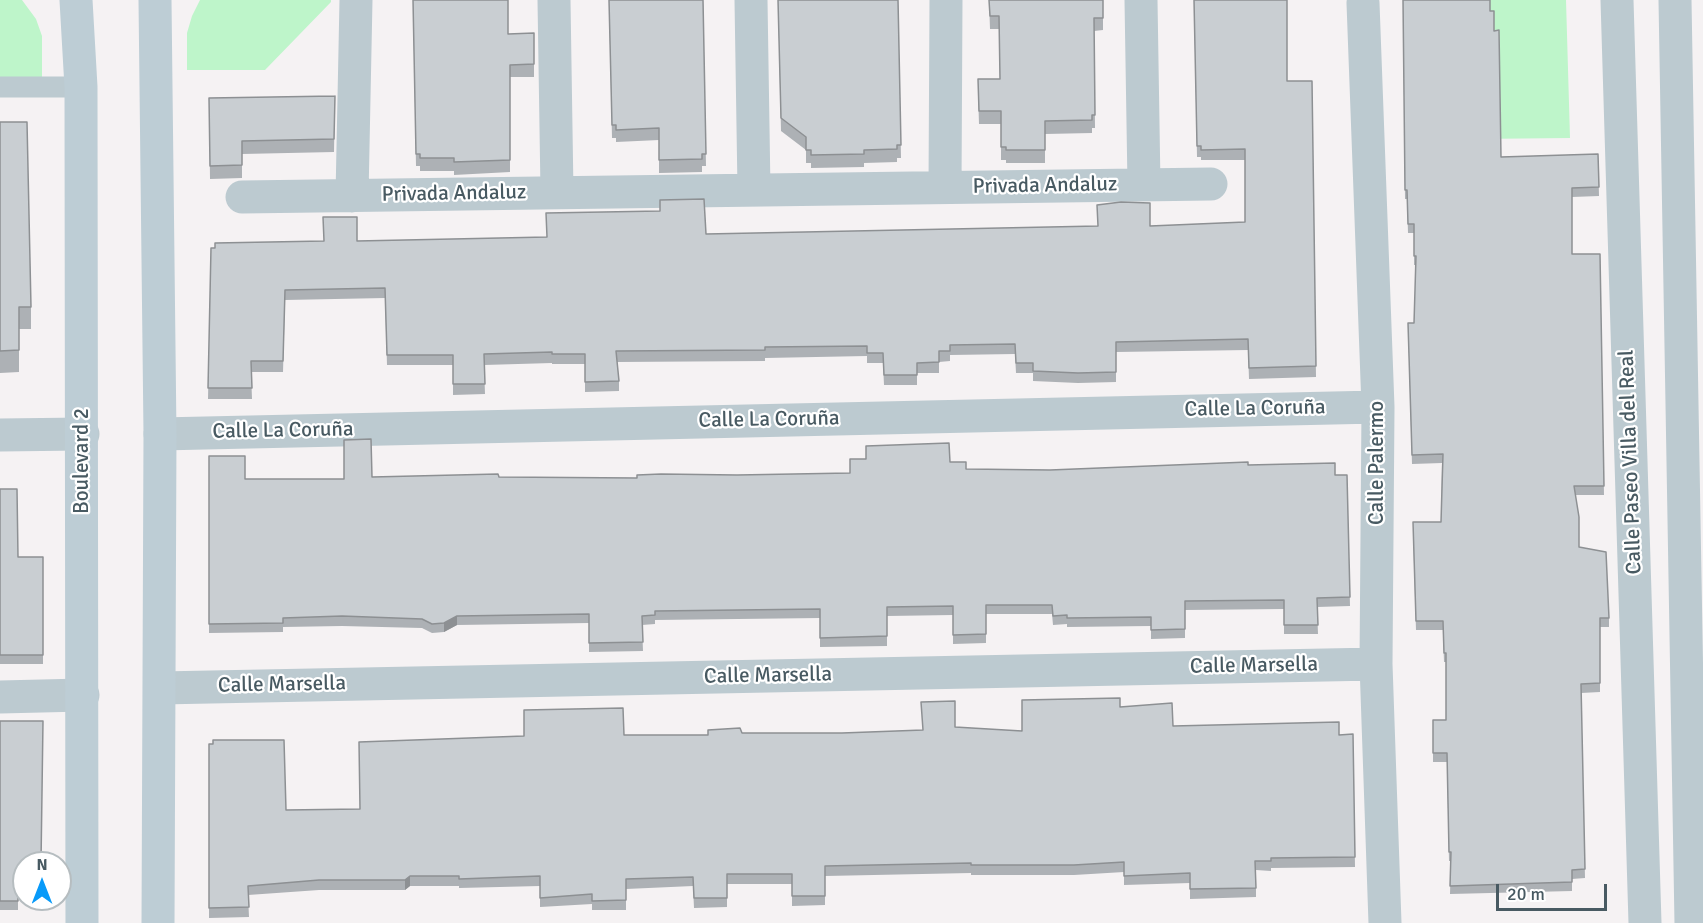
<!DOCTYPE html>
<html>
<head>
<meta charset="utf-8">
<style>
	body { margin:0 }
	#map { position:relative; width:1703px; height:923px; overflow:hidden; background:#f5f2f3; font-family:Signika,sans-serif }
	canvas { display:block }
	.north { position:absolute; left:12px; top:851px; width:60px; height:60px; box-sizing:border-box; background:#fff; border:2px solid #b6bdc0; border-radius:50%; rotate:0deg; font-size:16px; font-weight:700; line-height:24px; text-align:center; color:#485a62 }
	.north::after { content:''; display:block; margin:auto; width:21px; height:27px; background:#089af9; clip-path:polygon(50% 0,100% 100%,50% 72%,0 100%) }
	.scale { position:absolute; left:1496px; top:884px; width:111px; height:27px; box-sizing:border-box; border:3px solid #485a62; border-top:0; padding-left:8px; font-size:18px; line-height:21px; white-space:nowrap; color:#485a62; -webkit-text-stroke:4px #fff; paint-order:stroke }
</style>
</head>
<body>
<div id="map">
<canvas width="1703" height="923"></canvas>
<div class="north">N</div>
<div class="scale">20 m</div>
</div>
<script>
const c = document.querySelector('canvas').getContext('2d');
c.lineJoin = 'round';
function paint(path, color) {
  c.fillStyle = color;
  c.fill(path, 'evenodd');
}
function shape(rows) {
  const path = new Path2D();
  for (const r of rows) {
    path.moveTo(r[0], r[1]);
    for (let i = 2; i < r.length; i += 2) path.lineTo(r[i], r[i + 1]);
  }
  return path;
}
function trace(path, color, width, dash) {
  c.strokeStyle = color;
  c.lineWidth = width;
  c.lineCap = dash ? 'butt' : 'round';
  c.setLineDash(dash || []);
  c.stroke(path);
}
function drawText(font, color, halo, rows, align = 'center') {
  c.font = font + ' Signika,sans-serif';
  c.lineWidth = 4.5;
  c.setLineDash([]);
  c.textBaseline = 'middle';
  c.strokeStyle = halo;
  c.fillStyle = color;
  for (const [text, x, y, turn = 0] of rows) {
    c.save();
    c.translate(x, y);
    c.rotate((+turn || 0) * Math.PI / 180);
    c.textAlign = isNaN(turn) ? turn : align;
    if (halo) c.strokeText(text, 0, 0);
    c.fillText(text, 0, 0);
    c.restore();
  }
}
paint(shape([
	[0,0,22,0,36,19,42,36,42,78,0,79],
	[200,0,331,0,331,2,265,70,187,70,187,33,192,16],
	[1473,0,1566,0,1570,138,1475,139]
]), '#bef5ca');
trace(shape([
	[0,87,81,87]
]), '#bccad0', 21);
trace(shape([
	[554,0,557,192],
	[751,0,754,190],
	[1141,0,1144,185],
	[1363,3,1378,407,1376,664,1385,923],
	[945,187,946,0],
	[352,196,356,0],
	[242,197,1211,184],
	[160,434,1378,407],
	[160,688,1376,664],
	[0,697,83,695]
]), '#bccad0', 33);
trace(shape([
	[1617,0,1645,923],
	[1675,0,1691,923],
	[0,435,83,434]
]), '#bccad0', 33);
trace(shape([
	[76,0,81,87,82,923],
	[155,0,160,434,158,923]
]), '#bdcdd5', 33);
paint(shape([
	[413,0,534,64,534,77,510,77,510,172,454,175,454,171,420,171,420,166,416,166],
	[609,0,703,0,706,166,702,166,702,172,659,173,659,140,616,142,616,138,612,138],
	[778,0,898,0,901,158,897,158,897,162,864,163,864,167,811,168,811,163,806,163,806,150,781,131],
	[989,0,1103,0,1103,30,1094,31,1095,128,1092,128,1092,133,1045,134,1045,163,1006,163,1006,160,1001,160,1001,124,979,124,978,92,1000,79,999,29,990,29],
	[1194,0,1287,81,1312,81,1316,377,1249,379,1248,350,1116,352,1116,382,1078,383,1033,381,1033,373,1016,373,1015,354,950,355,950,361,939,362,939,373,917,373,917,385,884,385,883,363,867,363,867,356,765,358,765,361,617,362,619,381,619,391,585,392,585,364,552,364,552,363,484,365,485,394,453,395,453,365,387,365,385,298,285,300,283,372,251,372,252,399,208,399,211,248,357,241,1150,226,1245,222,1245,160,1201,160,1201,157,1197,157],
	[1403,0,1490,11,1494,31,1501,157,1598,154,1599,196,1572,197,1572,254,1600,254,1604,495,1575,495,1579,547,1609,618,1609,627,1600,627,1600,692,1581,693,1585,878,1572,879,1572,891,1450,894,1451,861,1449,861,1447,762,1433,762,1433,720,1446,720,1446,662,1444,662,1443,630,1416,630,1413,531,1441,522,1442,463,1412,464,1408,323,1414,323,1416,265,1414,265,1414,233,1408,233,1407,199,1405,199],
	[335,96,334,152,242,154,242,178,210,179,209,98],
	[0,122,31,307,31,329,19,329,19,372,0,373],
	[209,456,245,479,344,479,372,477,637,478,850,473,950,462,966,469,1050,470,1248,465,1335,475,1347,475,1350,606,1317,607,1318,634,1284,634,1284,609,1185,610,1185,638,1151,639,1151,626,1067,627,1067,624,1053,625,1052,614,986,614,986,643,953,644,953,615,887,616,887,646,820,647,820,618,655,620,655,624,642,625,643,651,589,652,589,623,457,625,444,632,432,633,422,628,342,626,283,627,283,632,209,633],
	[0,489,18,557,43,557,43,664,0,664],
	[1120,707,1173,726,1339,735,1353,734,1355,867,1271,868,1271,871,1256,870,1256,897,1190,899,1190,883,1124,885,1124,872,1074,875,971,875,971,873,825,876,825,905,792,906,792,884,727,884,727,907,694,908,693,886,626,889,626,910,592,910,592,904,540,907,540,886,459,888,459,886,410,886,405,890,319,890,248,895,249,917,209,918,209,744,286,810,360,809,624,735,708,735,742,733,842,733,922,730,955,727,1022,731],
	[0,721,24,863,24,886,18,886,18,910,0,910]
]), '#adb1b5');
paint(shape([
	[457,616,457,625,444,632,444,623],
	[410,876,410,886,405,890,405,880]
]), '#8d9093');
const building = shape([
	[413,0,508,0,508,34,534,33,534,64,510,65,510,160,454,162,454,158,420,158,420,154,416,154,413,0],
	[609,0,703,0,706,154,702,154,702,159,659,160,659,128,616,130,616,125,612,125,609,0],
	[778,0,898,0,901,145,897,145,897,149,864,150,864,154,811,155,811,150,806,150,806,137,781,118,778,0],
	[989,0,1103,0,1103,18,1094,18,1095,115,1092,115,1092,120,1045,121,1045,150,1006,150,1006,147,1001,147,1001,111,979,111,978,79,1000,79,999,16,990,16,989,0],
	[1194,0,1287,0,1287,81,1312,81,1316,366,1249,368,1248,339,1116,342,1116,372,1078,373,1033,371,1033,363,1016,363,1015,344,950,345,950,351,939,351,939,362,917,363,917,375,884,375,883,353,867,353,867,346,765,347,765,350,616,351,619,381,585,382,585,354,552,354,552,352,484,354,485,384,453,384,453,355,387,355,385,288,285,290,283,361,251,361,252,388,208,388,211,248,215,248,215,243,324,241,323,217,357,217,357,241,547,237,546,213,660,211,660,200,704,199,706,234,1098,226,1097,205,1121,202,1150,203,1150,226,1245,222,1245,149,1201,150,1201,146,1197,146,1194,0],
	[1403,0,1490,0,1490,11,1494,11,1494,31,1499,30,1501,157,1598,154,1599,187,1572,188,1572,254,1600,254,1604,486,1574,486,1579,517,1579,547,1606,552,1609,618,1600,618,1600,683,1581,684,1585,869,1572,870,1572,882,1450,886,1451,852,1449,852,1447,753,1433,753,1433,720,1446,720,1446,653,1444,653,1443,621,1416,621,1413,522,1441,522,1443,454,1412,455,1408,323,1414,323,1416,256,1414,256,1414,224,1408,224,1407,190,1405,190,1403,0],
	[335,96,334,139,242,141,242,165,210,166,209,98,335,96],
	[0,122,27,122,31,307,19,307,19,350,0,351,0,122],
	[371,439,372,477,498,474,499,477,637,478,637,475,661,474,737,475,850,473,850,459,866,459,866,446,949,443,950,462,966,462,966,469,1050,470,1248,462,1248,465,1335,463,1335,475,1347,475,1350,597,1317,598,1318,625,1284,625,1284,600,1185,601,1185,629,1151,630,1151,617,1067,618,1067,615,1053,616,1052,605,986,605,986,634,953,635,953,606,887,607,887,636,820,638,820,609,655,611,655,615,642,616,643,642,589,643,589,614,457,616,444,623,432,624,422,619,342,616,283,618,283,623,209,624,209,456,245,456,245,479,344,479,344,440,371,439],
	[0,489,17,489,18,557,43,557,43,655,0,655,0,489],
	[1120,698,1120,707,1172,703,1173,726,1339,722,1339,735,1353,734,1355,857,1271,858,1271,861,1255,861,1256,888,1190,889,1190,873,1124,876,1124,862,1074,865,971,865,971,863,825,866,825,896,792,896,792,874,727,874,727,898,694,898,693,877,626,879,626,900,592,901,592,894,540,898,540,876,459,879,459,876,410,876,405,880,319,880,248,886,249,907,209,908,209,744,213,744,213,740,284,740,286,810,360,809,359,742,524,736,524,710,623,708,624,735,708,735,708,730,740,728,742,733,842,733,923,730,921,702,955,701,955,727,1022,731,1022,700,1120,698],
	[0,721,43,721,41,863,24,863,24,877,18,877,18,901,0,901,0,721]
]);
paint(building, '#c9ced2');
trace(building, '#8d9093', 1.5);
drawText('21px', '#485a62', '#fff', [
	["Privada Andaluz",1045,186,-1],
	["Privada Andaluz",454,194,-1],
	["Calle La Coruña",1255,409,-1],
	["Calle La Coruña",769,420,-1],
	["Calle La Coruña",283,431,-1],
	["Boulevard 2",82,461,-90],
	["Calle Paseo Villa del Real",1631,462,-92],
	["Calle Palermo",1377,463,-90],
	["Calle Marsella",1254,666,-1],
	["Calle Marsella",768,676,-1],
	["Calle Marsella",282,685,-1]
]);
</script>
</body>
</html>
